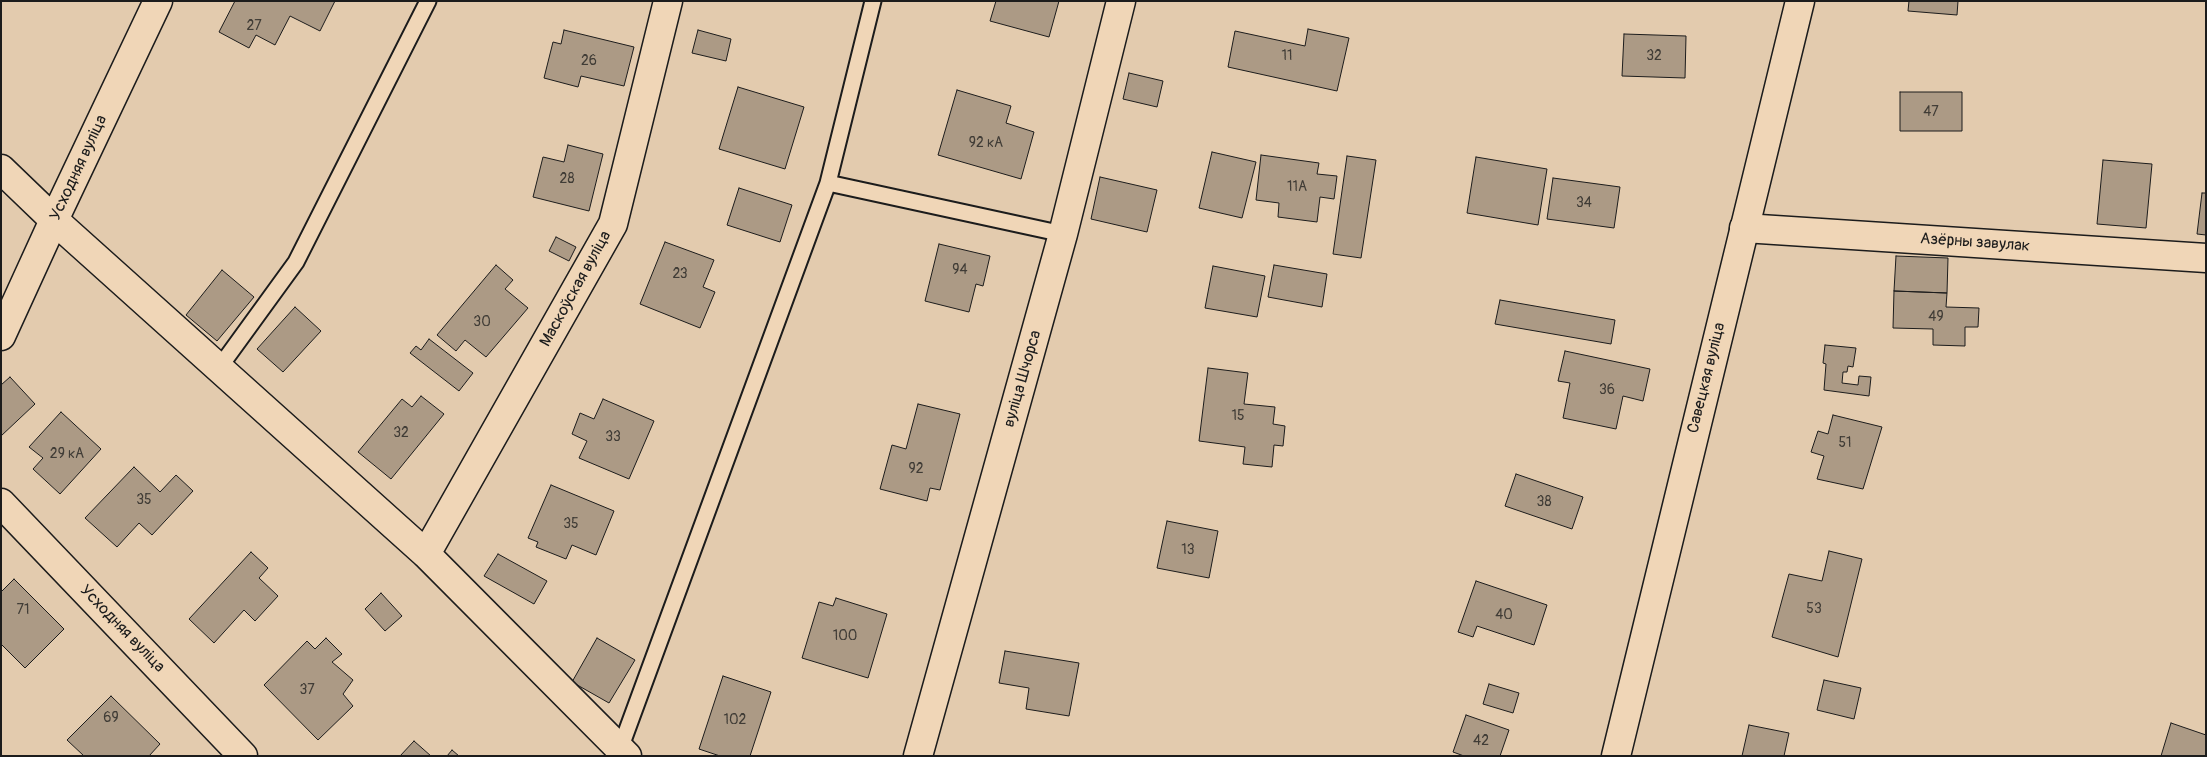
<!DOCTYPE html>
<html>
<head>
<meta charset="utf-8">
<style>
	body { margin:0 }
	#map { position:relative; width:2207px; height:757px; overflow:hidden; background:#e3cbae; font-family:Pangolin,sans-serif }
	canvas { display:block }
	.frame { position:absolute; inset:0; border:2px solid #1c1c1c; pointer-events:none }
</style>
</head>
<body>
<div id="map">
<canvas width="2207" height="757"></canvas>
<div class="frame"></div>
</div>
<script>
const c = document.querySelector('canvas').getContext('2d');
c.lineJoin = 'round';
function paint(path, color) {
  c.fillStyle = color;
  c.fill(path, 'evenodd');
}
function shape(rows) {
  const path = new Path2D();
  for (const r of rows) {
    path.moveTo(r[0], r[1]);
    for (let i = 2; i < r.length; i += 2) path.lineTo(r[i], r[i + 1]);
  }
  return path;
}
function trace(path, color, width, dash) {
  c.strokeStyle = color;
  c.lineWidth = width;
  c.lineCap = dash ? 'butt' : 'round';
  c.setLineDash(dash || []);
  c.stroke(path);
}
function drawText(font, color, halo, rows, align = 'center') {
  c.font = font + ' Pangolin,sans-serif';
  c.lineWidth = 4;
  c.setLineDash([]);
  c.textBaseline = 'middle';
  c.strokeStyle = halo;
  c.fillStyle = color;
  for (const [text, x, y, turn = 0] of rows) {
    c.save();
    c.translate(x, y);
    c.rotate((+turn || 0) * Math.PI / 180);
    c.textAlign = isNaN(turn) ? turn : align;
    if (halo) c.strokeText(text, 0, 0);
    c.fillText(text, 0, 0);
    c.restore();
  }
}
const building = shape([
	[235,1,335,1,320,31,290,16,275,45,256,35,249,48,219,32,235,1],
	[996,1,1059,1,1049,37,990,21,996,1],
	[1909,1,1958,1,1957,15,1908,11,1909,1],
	[1308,29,1349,38,1337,91,1228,67,1235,31,1305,46,1308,29],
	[564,30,634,47,624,86,581,76,578,87,544,78,553,42,561,44,564,30],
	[698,30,731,39,726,61,692,53,698,30],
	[1624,34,1686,36,1685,78,1622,76,1624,34],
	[1129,73,1163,81,1157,107,1123,99,1129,73],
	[738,87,804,107,785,169,719,149,738,87],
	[957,90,1011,106,1006,123,1034,132,1021,179,938,155,957,90],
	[1900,92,1962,92,1962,131,1900,131,1900,92],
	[568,145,603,154,589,211,533,197,543,157,564,162,568,145],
	[1212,152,1256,162,1242,218,1199,208,1212,152],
	[1261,155,1319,163,1317,174,1337,176,1334,199,1320,197,1317,222,1278,217,1279,203,1256,200,1261,155],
	[1347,156,1376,160,1361,258,1333,254,1347,156],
	[1476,157,1547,169,1538,225,1467,213,1476,157],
	[2103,160,2152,164,2146,228,2097,224,2103,160],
	[1100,177,1157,190,1147,232,1091,219,1100,177],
	[1553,178,1620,187,1614,228,1547,219,1553,178],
	[739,188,792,205,780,242,727,225,739,188],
	[2202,193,2206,193,2206,235,2197,234,2202,193],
	[556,237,576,247,569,261,549,251,556,237],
	[665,242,714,260,703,287,715,292,700,328,640,304,665,242],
	[939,244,990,256,983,286,976,284,969,312,925,301,939,244],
	[1896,256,1948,258,1947,293,1894,291,1896,256],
	[496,265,513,280,505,289,528,308,486,357,465,340,456,351,437,335,496,265],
	[1274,265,1327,274,1322,307,1268,297,1274,265],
	[1213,266,1265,276,1257,317,1205,308,1213,266],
	[222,270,254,297,217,341,186,315,222,270],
	[1894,291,1947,293,1946,307,1979,308,1978,327,1965,327,1965,346,1933,345,1933,329,1893,328,1894,291],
	[1500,300,1615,320,1611,344,1495,324,1500,300],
	[295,307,321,331,283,372,257,349,295,307],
	[429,339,473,373,459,391,410,353,416,346,421,350,429,339],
	[1825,345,1856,348,1853,367,1848,366,1847,372,1843,372,1842,383,1858,385,1859,376,1871,377,1869,396,1824,390,1826,364,1823,363,1825,345],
	[1565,351,1650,369,1643,401,1623,396,1616,429,1563,418,1570,383,1558,381,1565,351],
	[1208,368,1248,373,1244,404,1275,407,1273,424,1285,426,1283,446,1274,445,1272,467,1243,464,1245,447,1199,441,1208,368],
	[10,377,35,404,1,436,1,385,10,377],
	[421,396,444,414,391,479,358,452,402,399,412,407,421,396],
	[603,399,654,421,629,479,579,458,587,441,572,434,580,413,594,419,603,399],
	[918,404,960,414,940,490,930,488,927,501,880,489,892,445,906,449,918,404],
	[61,412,101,449,60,494,33,469,43,458,29,447,61,412],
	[1833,415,1882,427,1863,489,1817,479,1824,456,1811,452,1818,431,1828,434,1833,415],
	[134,467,160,492,176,475,193,491,152,535,139,523,117,547,85,518,134,467],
	[1516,474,1583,497,1572,529,1505,506,1516,474],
	[551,485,614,511,596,555,572,545,566,559,536,547,538,542,528,538,551,485],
	[1167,521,1218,531,1209,578,1157,568,1167,521],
	[1829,551,1862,559,1838,657,1772,637,1789,574,1822,581,1829,551],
	[251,552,268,568,259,578,278,596,255,621,244,610,214,643,189,619,251,552],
	[498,554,547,581,534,604,484,576,498,554],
	[14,579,64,629,25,668,1,644,1,592,14,579],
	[1476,581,1547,605,1534,645,1477,626,1473,637,1458,632,1476,581],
	[381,593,402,616,385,631,365,609,381,593],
	[836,598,887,614,868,678,802,658,819,602,833,606,836,598],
	[326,638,342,654,332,662,353,680,343,694,353,706,318,740,264,685,307,641,315,649,326,638],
	[597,638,635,660,609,703,572,682,597,638],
	[1005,651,1079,663,1069,716,1026,709,1029,688,999,683,1005,651],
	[723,676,771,692,750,756,720,756,699,749,723,676],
	[1824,680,1861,688,1854,719,1817,710,1824,680],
	[1489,684,1519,693,1513,713,1483,704,1489,684],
	[111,696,160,744,149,756,84,756,67,740,111,696],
	[1466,715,1509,730,1500,756,1464,756,1453,752,1466,715],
	[2171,723,2206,735,2206,756,2161,756,2171,723],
	[1749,725,1789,733,1784,756,1742,756,1749,725],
	[414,741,431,756,400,756,414,741],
	[452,750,459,756,447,756,452,750]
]);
paint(building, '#ac9a85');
trace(building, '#1c1c1c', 1);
const lane = shape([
	[828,183,1063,234],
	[219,368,296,262,428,1],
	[620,749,828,183,873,1]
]);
const street = shape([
	[1,169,54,220,426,554,627,756],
	[1744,228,2206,258],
	[1,336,54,220,158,1],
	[1,503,243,756],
	[426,554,613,224,668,1],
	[918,756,1063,234,1121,1]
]);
const secondary = shape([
	[1616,756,1800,1]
]);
trace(lane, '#1c1c1c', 19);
trace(street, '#1c1c1c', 31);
trace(secondary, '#1c1c1c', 31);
trace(lane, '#f0d6b7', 15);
trace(street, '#f0d6b7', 28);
trace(secondary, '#f0d6b7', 28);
drawText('14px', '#403c36', null, [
	["27",254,26],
	["11",1287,56],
	["32",1654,56],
	["26",589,61],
	["47",1931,112],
	["92 кА",986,143],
	["28",567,179],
	["11А",1297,187],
	["34",1584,203],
	["94",960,270],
	["23",680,274],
	["49",1936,317],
	["30",482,322],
	["36",1607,390],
	["15",1238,416],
	["32",401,433],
	["33",613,437],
	["51",1845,443],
	["29 кА",67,454],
	["92",916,469],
	["35",144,500],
	["38",1544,502],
	["35",571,524],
	["13",1188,550],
	["53",1814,609],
	["71",23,610],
	["40",1504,615],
	["100",845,636],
	["37",307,690],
	["69",111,718],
	["102",735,720],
	["42",1481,741]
]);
drawText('16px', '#1c1c1c', '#f0d6b7', [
	["Усходняя вуліца",79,168,-65],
	["Азёрны завулак",1975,243,4],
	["Маскоўская вуліца",576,289,-61],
	["Савецкая вуліца",1707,378,-76],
	["вуліца Шчорса",1023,379,-74],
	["Усходняя вуліца",122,629,46]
]);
</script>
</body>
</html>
